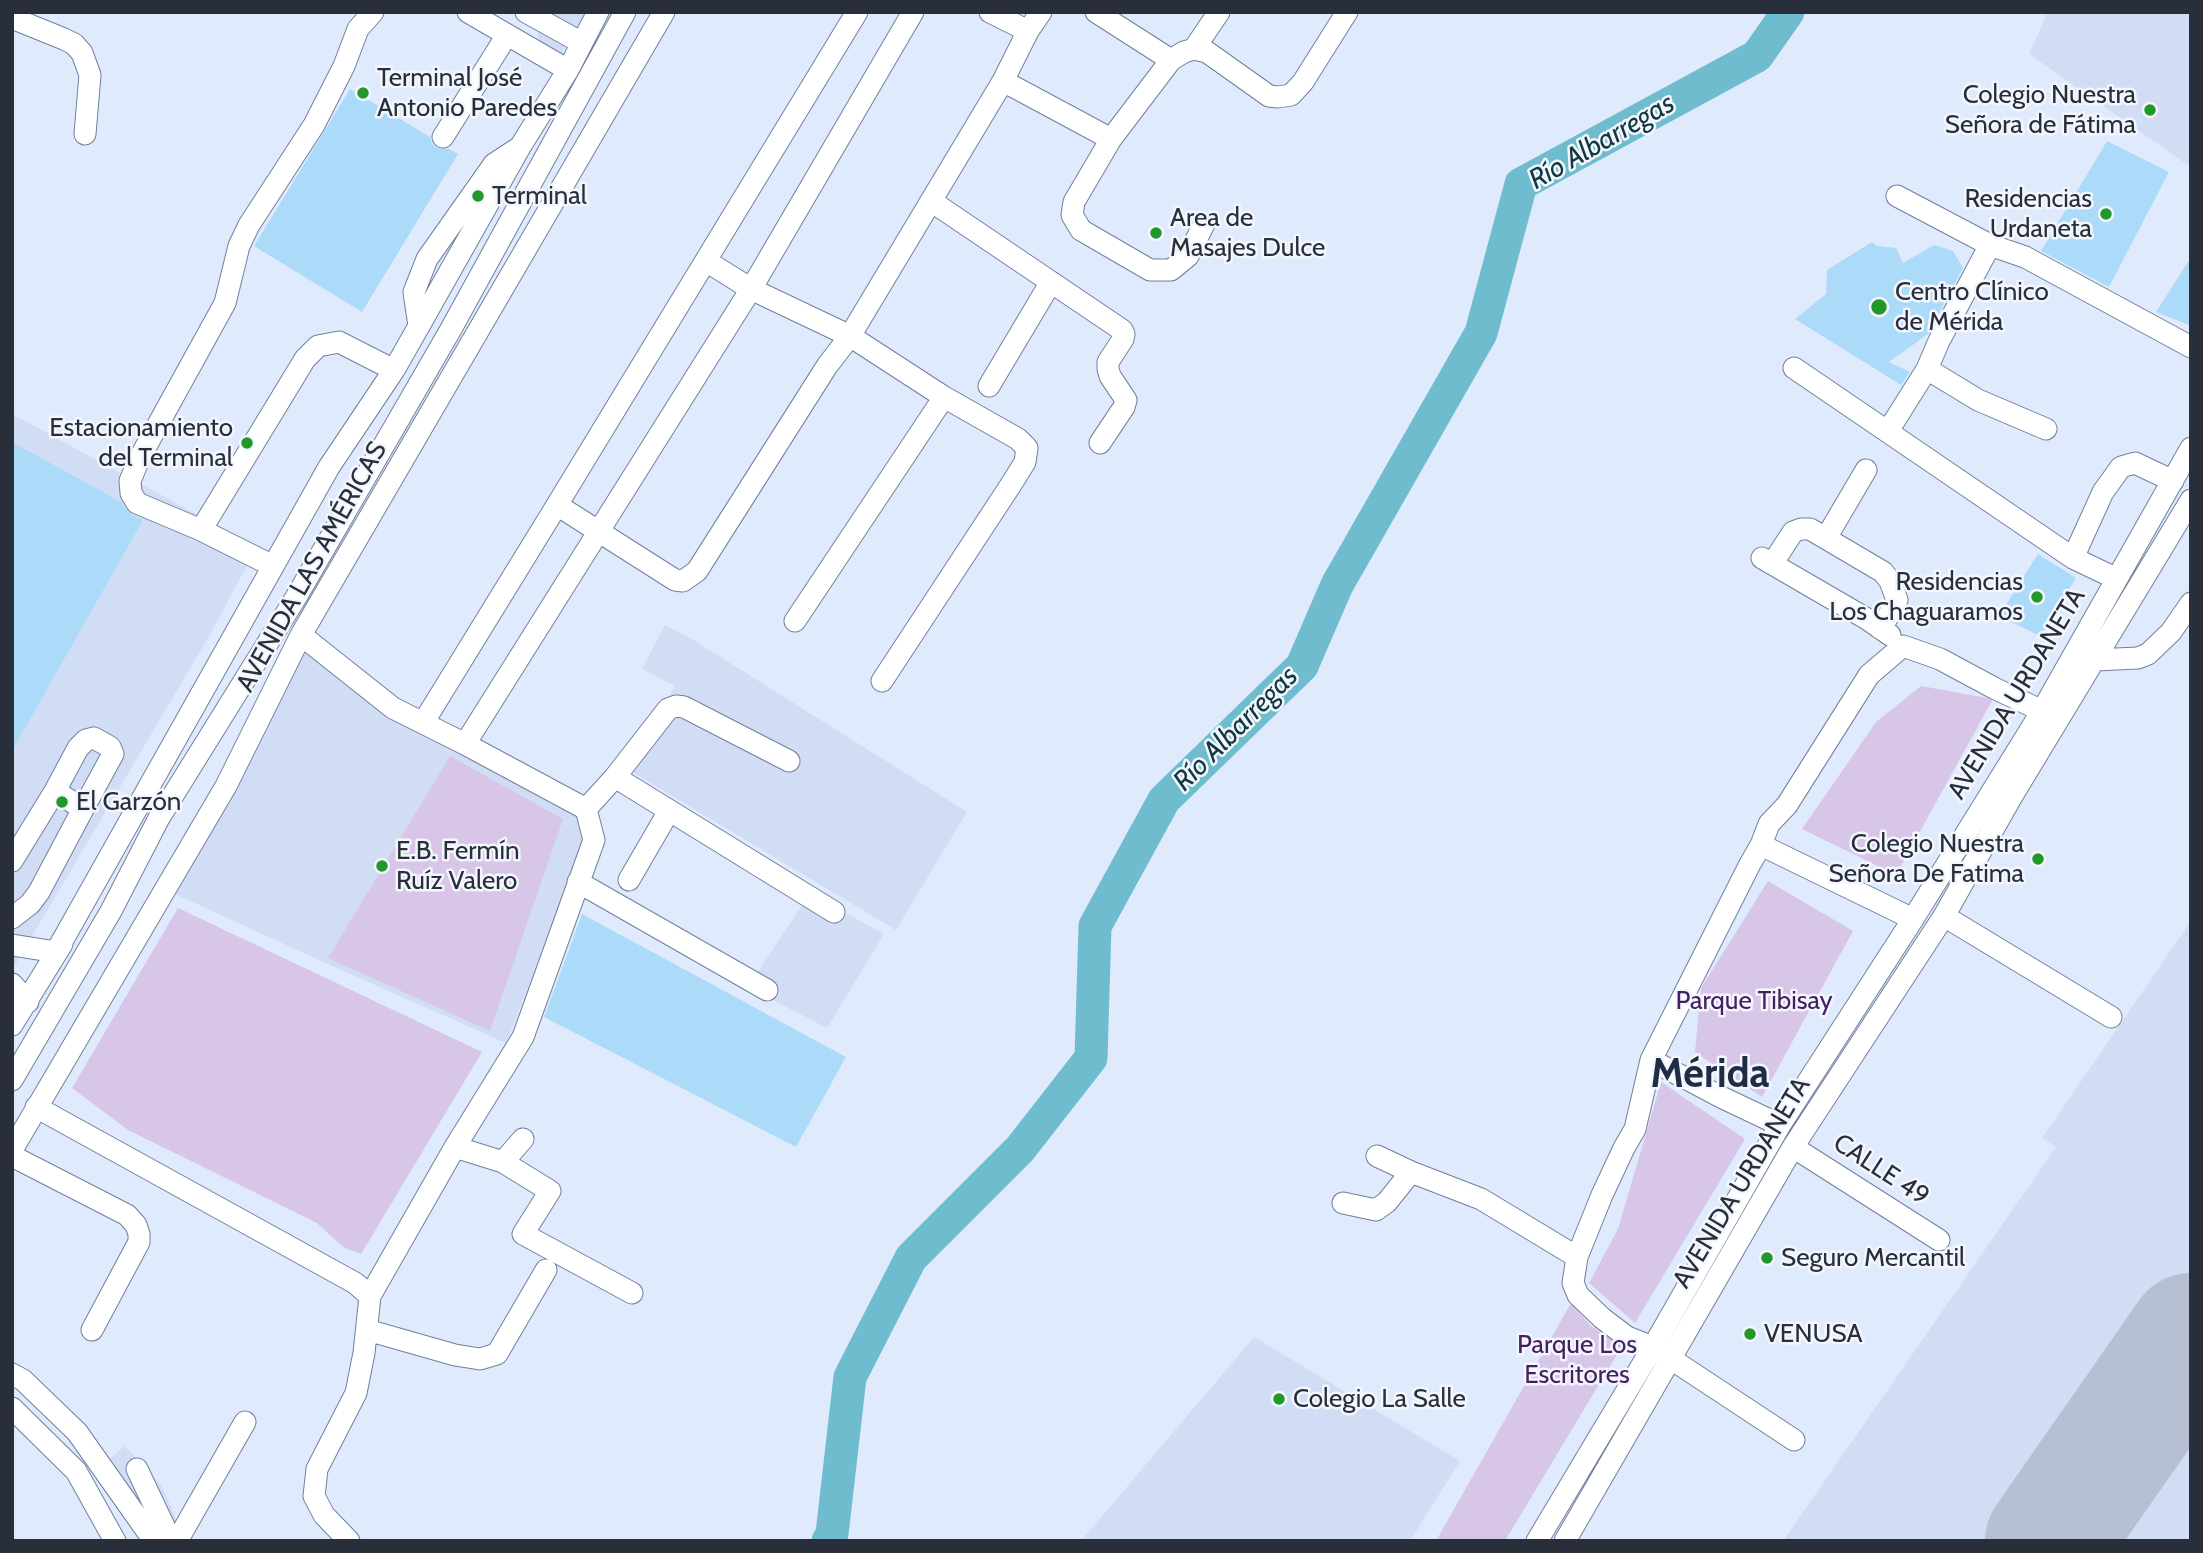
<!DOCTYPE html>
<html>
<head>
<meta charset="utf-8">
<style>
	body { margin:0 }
	#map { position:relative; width:2203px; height:1553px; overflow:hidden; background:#dfeafd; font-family:Cabin,sans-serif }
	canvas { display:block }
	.frame { position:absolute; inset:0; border:14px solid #282f3b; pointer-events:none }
</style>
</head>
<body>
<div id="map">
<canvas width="2203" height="1553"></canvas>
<div class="frame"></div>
</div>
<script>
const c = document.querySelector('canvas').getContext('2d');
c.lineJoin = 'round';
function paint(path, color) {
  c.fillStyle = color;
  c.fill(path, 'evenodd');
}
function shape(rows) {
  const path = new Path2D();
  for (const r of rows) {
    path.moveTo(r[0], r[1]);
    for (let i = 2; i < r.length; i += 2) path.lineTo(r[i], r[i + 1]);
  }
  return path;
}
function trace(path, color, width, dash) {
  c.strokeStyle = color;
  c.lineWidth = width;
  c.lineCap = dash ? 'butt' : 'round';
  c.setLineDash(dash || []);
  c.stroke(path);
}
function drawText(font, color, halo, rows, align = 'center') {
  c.font = font + ' Cabin,sans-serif';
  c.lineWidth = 5;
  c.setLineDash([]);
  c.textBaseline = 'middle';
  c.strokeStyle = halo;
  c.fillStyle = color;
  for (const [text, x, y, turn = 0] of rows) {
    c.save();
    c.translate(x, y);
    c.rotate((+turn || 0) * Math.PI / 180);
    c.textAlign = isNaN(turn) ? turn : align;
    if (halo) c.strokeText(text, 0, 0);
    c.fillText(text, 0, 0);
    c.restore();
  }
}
paint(shape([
	[536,12,585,12,554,67,540,61],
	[2048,12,2191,12,2191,167,2029,54],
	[12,414,257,547,211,633,12,970],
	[665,625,695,641,967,812,896,930,627,769,675,686,642,669],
	[302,645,579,815,587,839,506,1043,323,962,173,893],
	[810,893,884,934,827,1028,748,987],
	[2191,921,2191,1541,1783,1541,2056,1147,2042,1138],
	[1254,1337,1460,1461,1410,1541,1081,1541],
	[125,1446,162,1486,185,1541,147,1541,101,1466]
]), '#d1ddf4');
paint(shape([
	[1921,686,1993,699,1896,875,1802,829,1876,722],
	[450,756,563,819,490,1031,328,958],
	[1768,881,1853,931,1762,1097,1695,1052,1701,988],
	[178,908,482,1052,361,1254,343,1247,317,1223,128,1130,72,1088],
	[1661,1082,1745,1139,1635,1323,1589,1283,1618,1229],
	[1571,1303,1591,1326,1622,1346,1505,1541,1436,1541]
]), '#d7c6e8');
trace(shape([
	[828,1541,832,1534,850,1377,911,1258,1020,1149,1091,1058,1095,926,1164,800,1302,666,1337,585,1481,333,1521,184,1757,56,1788,12]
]), '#6ebcce', 33);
trace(shape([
	[2048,1541,2191,1336]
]), '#b6c0d2', 126);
paint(shape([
	[350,89,430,137,432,144,437,148,449,149,458,154,362,312,254,246],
	[2107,141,2169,172,2109,287,2041,251],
	[1872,242,1877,246,1896,248,1903,263,1934,245,1941,247,1953,251,1963,268,1928,334,1889,362,1910,372,1901,385,1795,319,1826,294,1827,270],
	[2191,257,2191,326,2156,312],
	[12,442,121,502,131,515,143,520,12,751],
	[2038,554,2076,578,2040,636,1999,616],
	[582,914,846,1057,796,1147,544,1017]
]), '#acdbfa');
const minor = shape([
	[468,12,568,70],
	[526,12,582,43],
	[857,12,557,505,675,580,683,581,697,571,827,366,850,336,1003,81,1028,31,1041,12],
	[990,12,1028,31],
	[1096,12,1171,60],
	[12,18,64,39,74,44,82,53,90,75,85,134],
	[1194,49,1219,12],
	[1003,81,1111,139],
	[443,137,507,35],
	[1897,196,1990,245,2025,257,2191,347],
	[931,201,1122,330,1124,334,1123,339,1108,362,1108,369,1110,376,1126,400,1124,407,1100,443],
	[1204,224,1188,256,1171,270,1150,270,1081,230,1072,215,1074,202,1111,139,1171,60,1184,52,1194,49,1207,52,1269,96,1278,97,1291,95,1303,82,1347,12],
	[706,261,751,289,850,336,944,397,1018,439,1027,448,1025,462,1012,483,882,681],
	[419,326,520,147,568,70,598,12],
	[1794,368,2073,558,2117,579],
	[1927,369,1978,400,2046,429],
	[989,386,1051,282],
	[1888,431,1927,369,1939,341,1990,245],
	[201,530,305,359,318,346,339,342,394,370],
	[1826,538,1866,470],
	[1762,558,1867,619,1890,635],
	[2073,558,2103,492,2121,467,2135,463,2173,481],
	[1772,564,1793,532,1801,529,1810,529,1883,572,1890,581,1897,600,1881,629],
	[273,566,201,530,137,503,131,493,130,481,139,459,225,303,239,246,249,225,314,125,344,66,358,29,373,12],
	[795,621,944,397],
	[301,635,393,708,465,744,586,809,594,840,523,1037,455,1147,370,1296,364,1353,356,1393,317,1469,314,1496,324,1515,349,1541],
	[2095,660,2138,658,2148,654,2171,632,2191,603],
	[423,723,557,505],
	[94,738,110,747,113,754,83,809,55,791,78,748,86,740,94,738],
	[465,744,751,289,913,12],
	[615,777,834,912],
	[586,809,615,777,668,709,676,706,684,707,789,761],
	[1761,845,1913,919],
	[12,861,55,791],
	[629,880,669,811],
	[578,882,767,990],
	[1944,916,2111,1017],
	[12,918,30,904,39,892,83,809],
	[12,945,56,952,329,467,394,370,419,326,414,292,427,259,494,164,520,147],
	[12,984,28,1002],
	[12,1025,62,944],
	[1651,1060,1721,1097,1780,1125],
	[12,1080,111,911,159,818,295,599,451,329,625,12],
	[36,1107,355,1283,370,1296],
	[455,1147,503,1162,550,1191,523,1234,632,1293],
	[1793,1147,1939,1240],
	[12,1150,226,786,301,635,664,12],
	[12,1156,127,1215,136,1225,139,1234,139,1242,92,1330],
	[1377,1156,1411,1172],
	[503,1162,523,1139],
	[1343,1203,1376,1210,1387,1202,1411,1172,1481,1199,1577,1257],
	[367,1330,455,1355,480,1359,497,1354,546,1270],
	[12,1374,23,1380,77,1432,154,1541],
	[12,1408,76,1471,115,1541],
	[1794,1440,1653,1347,1627,1337,1602,1318,1578,1295,1573,1283,1577,1257,1602,1195,1624,1148,1635,1129,1651,1060,1750,864,1761,845,1769,824,1787,805,1869,675,1903,646,1940,659,1994,688,2042,711],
	[137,1469,171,1541],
	[177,1541,245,1422],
	[1537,1541,1653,1347,1780,1125,1913,919,2042,711,2191,448],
	[1565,1541,1793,1147,1944,916,2012,796,2191,500]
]);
trace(minor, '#70809c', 23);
trace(minor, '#fff', 21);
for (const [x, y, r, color] of [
	[363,93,7,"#229829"],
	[2150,110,7,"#229829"],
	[478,196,7,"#229829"],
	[2106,214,7,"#229829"],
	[1156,233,7,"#229829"],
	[1879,307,9,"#229829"],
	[247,443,7,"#229829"],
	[2037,597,7,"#229829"],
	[62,802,7,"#229829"],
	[2038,859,7,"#229829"],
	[382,866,7,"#229829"],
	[1767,1258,7,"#229829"],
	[1750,1334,7,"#229829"],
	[1279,1399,7,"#229829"]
]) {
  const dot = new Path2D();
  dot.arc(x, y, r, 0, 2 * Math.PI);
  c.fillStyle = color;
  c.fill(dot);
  trace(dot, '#f3f7fd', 2.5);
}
drawText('26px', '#282f3b', '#f3f7fd', [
	["Terminal José",377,78],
	["Antonio Paredes",377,108],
	["Colegio Nuestra",2136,95,"right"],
	["Señora de Fátima",2136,125,"right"],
	["Terminal",492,196],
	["Residencias",2092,199,"right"],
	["Urdaneta",2092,229,"right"],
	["Area de",1170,218],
	["Masajes Dulce",1170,248],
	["Centro Clínico",1895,292],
	["de Mérida",1895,322],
	["Estacionamiento",233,428,"right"],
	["del Terminal",233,458,"right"],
	["Residencias",2023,582,"right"],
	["Los Chaguaramos",2023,612,"right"],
	["El Garzón",76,802],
	["Colegio Nuestra",2024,844,"right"],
	["Señora De Fatima",2024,874,"right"],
	["E.B. Fermín",396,851],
	["Ruíz Valero",396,881],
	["Seguro Mercantil",1781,1258],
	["VENUSA",1764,1334],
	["Colegio La Salle",1293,1399]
], 'left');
drawText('26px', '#282f3b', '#f3f7fd', [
	["AVENIDA LAS AMÉRICAS",312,567,-61],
	["AVENIDA URDANETA",2017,694,-59],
	["CALLE 49",1881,1170,33],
	["AVENIDA URDANETA",1742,1183,-59]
]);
drawText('26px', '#451f5f', '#f3f7fd', [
	["Parque Tibisay",1754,1001],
	["Parque Los",1577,1345],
	["Escritores",1577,1375]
]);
drawText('italic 28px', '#123840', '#f3f7fd', [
	["Río Albarregas",1602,142,-30],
	["Río Albarregas",1236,729,-45]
]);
drawText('bold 40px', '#1f2c44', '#f3f7fd', [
	["Mérida",1710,1075]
]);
</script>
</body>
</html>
